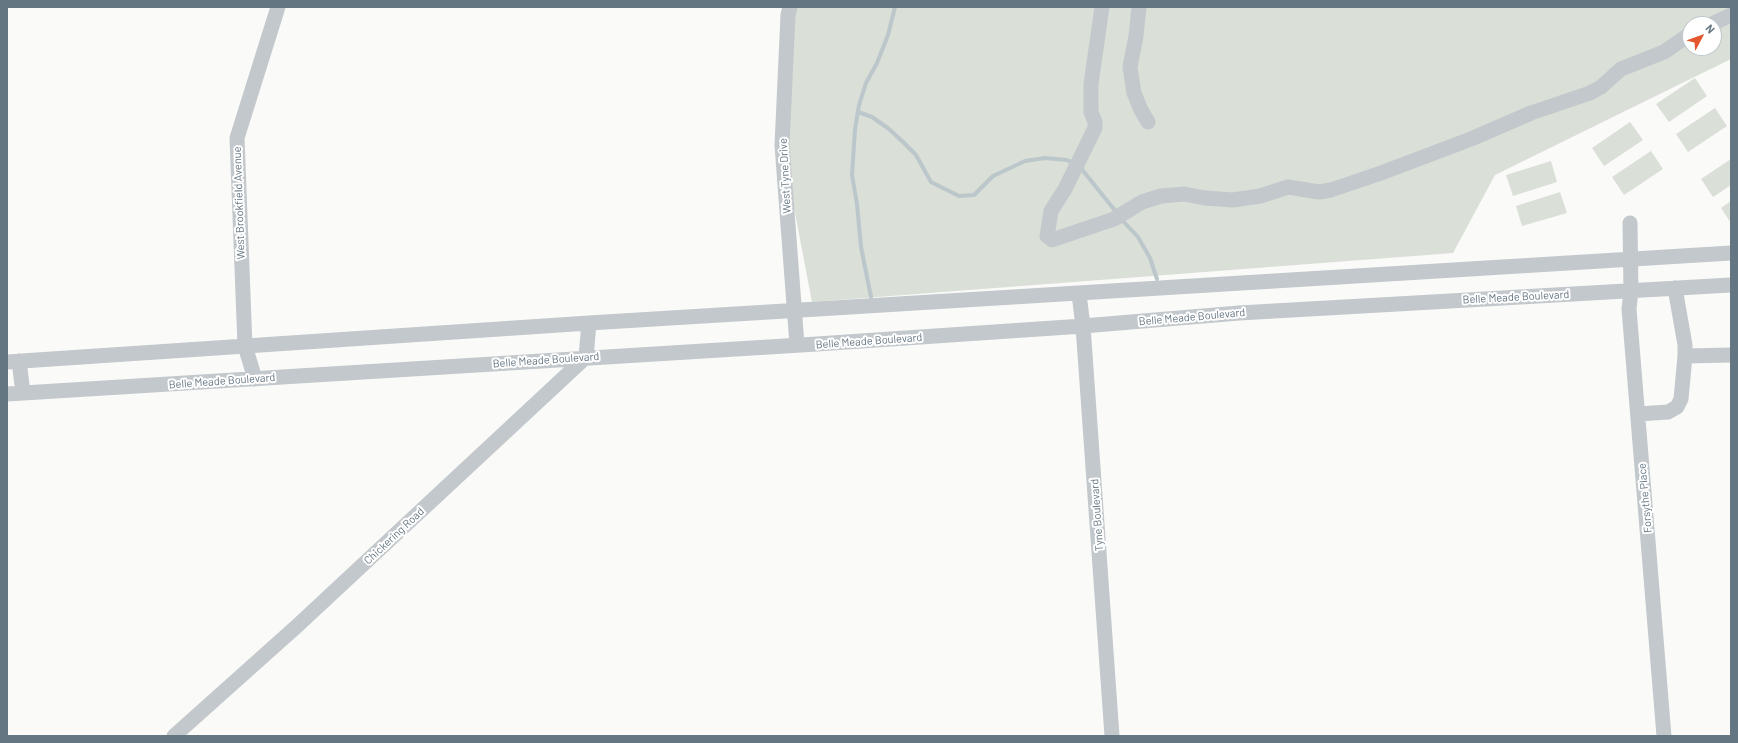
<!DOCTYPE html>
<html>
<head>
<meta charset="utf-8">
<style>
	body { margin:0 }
	#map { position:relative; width:1738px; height:743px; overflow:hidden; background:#fafaf8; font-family:Barlow,sans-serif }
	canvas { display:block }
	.frame { position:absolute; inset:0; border:8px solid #657683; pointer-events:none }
	.north { position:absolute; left:1682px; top:16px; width:40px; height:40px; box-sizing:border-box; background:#fff; border:1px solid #c1c8cd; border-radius:50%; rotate:49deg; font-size:11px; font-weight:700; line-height:16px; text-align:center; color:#657683 }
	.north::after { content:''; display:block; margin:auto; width:14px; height:18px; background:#e4572e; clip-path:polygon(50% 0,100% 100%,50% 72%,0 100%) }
</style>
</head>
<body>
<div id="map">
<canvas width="1738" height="743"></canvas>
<div class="frame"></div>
<div class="north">N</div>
</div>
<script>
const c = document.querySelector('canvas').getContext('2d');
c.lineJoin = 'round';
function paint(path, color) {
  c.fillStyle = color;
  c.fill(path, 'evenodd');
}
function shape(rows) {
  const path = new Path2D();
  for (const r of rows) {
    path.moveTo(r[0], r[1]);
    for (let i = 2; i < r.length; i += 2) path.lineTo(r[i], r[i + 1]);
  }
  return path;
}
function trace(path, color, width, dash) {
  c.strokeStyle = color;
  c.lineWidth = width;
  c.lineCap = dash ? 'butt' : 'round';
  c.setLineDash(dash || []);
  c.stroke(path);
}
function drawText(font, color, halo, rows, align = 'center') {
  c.font = font + ' Barlow,sans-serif';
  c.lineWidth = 4;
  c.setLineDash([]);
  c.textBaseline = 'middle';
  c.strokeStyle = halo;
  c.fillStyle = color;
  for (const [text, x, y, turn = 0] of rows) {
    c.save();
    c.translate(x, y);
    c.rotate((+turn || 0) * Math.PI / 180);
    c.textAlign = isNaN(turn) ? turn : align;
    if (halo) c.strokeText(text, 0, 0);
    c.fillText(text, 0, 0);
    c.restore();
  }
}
paint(shape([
	[790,7,1731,7,1731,59,1495,175,1453,253,812,302,782,145],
	[1690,24,1714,24,1714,48,1690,48],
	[1695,78,1707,96,1669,122,1656,104],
	[1715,108,1727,126,1688,152,1676,134],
	[1630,122,1643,140,1604,166,1592,148],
	[1651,151,1663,169,1624,195,1612,177],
	[1731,159,1731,185,1713,197,1701,179],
	[1551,161,1557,182,1513,196,1506,175],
	[1560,192,1567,213,1522,226,1516,206],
	[1731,201,1731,223,1721,208]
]), '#dadfd7');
trace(shape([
	[858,112,872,117,889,129,903,142,916,155,931,182,959,196,974,195,993,176,1025,161,1045,158,1067,160,1074,164],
	[1080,167,1117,213],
	[1121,219,1138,237,1150,258,1157,279],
	[871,297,861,247,857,204,852,175,855,129,859,105,866,83,877,63,888,35,895,7]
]), '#bbc7cb', 4);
trace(shape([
	[790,7,788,15,782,145,797,345],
	[1102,7,1091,84,1091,112,1095,122,1095,128,1065,189,1051,211,1047,236,1052,240,1114,219,1142,202,1161,196,1184,194,1205,198,1233,200,1260,196,1288,187,1319,192,1331,190,1381,173,1471,139,1531,113,1590,93,1601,87,1621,69,1664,52,1690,34],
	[1139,7,1136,36,1130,67,1134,93,1141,110,1148,122],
	[1712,24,1731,15],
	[1630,223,1631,291,1629,309,1664,736],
	[1675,288,1685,345,1685,356],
	[1079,294,1083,326,1112,736],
	[19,361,23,393],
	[7,362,589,323,1731,253],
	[255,379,245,346,237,138,278,7],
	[7,394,817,344,1083,326,1239,313,1731,285],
	[1638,414,1668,412,1677,407,1681,399,1685,356,1731,355],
	[174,736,297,626,586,357,589,323]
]), '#c3c8cc', 15);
drawText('11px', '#657683', '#fff', [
	["West Tyne Drive",785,176,-93],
	["West Brookfield Avenue",239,203,-92],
	["Belle Meade Boulevard",1516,297,-3],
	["Belle Meade Boulevard",1192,317,-5],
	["Belle Meade Boulevard",869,341,-4],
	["Belle Meade Boulevard",546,360,-4],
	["Belle Meade Boulevard",222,381,-4],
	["Forsythe Place",1645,498,-95],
	["Tyne Boulevard",1097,515,-94],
	["Chickering Road",394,536,-43]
]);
</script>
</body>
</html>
